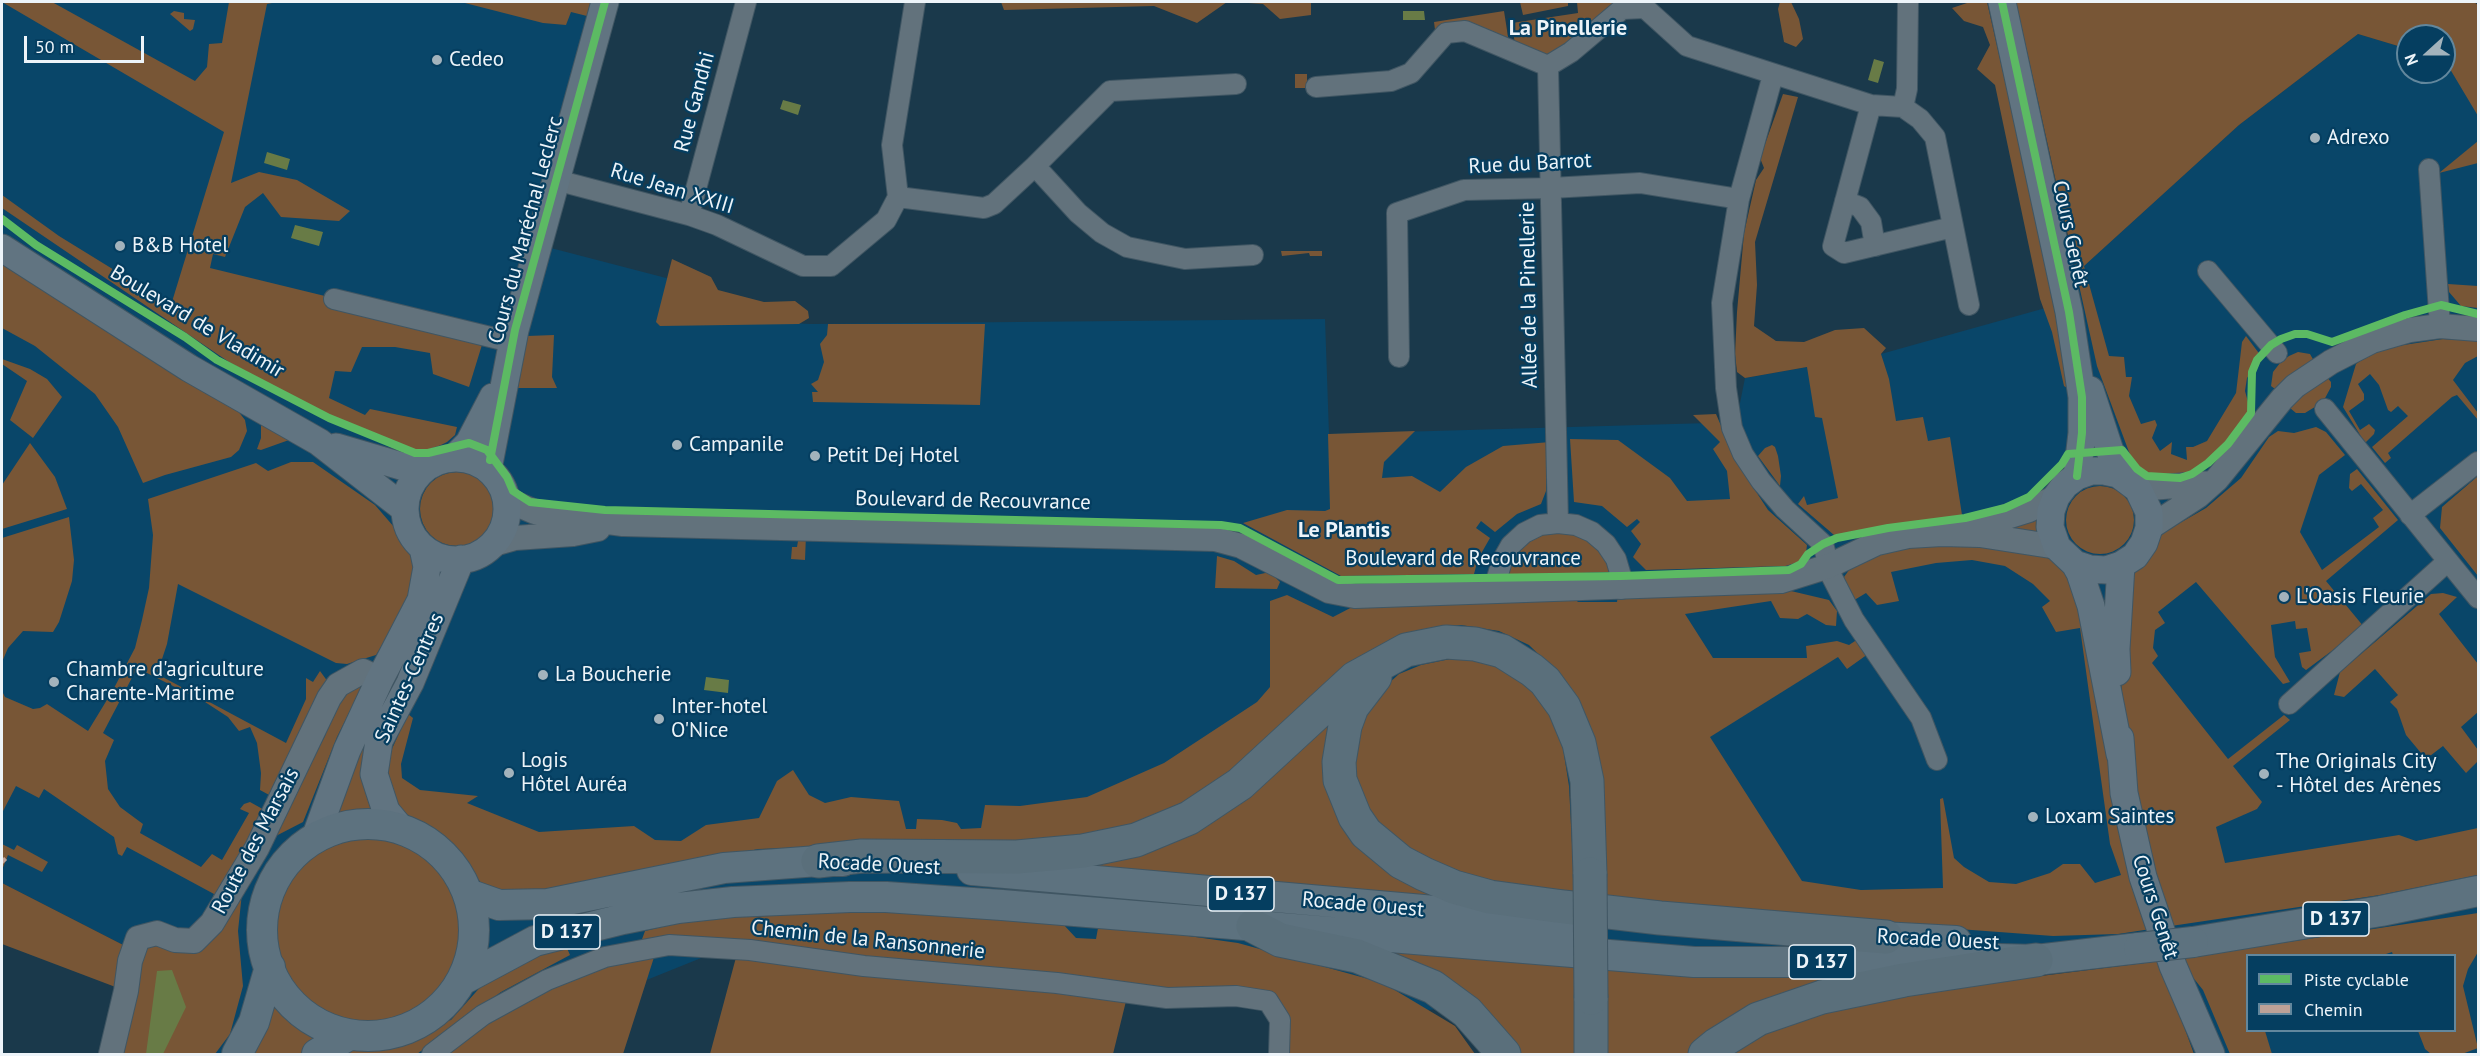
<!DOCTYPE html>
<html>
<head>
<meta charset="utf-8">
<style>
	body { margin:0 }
	#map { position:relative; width:2480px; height:1056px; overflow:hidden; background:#1a394b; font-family:"PT Sans",sans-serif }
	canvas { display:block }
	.frame { position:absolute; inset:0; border:3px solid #edf4f9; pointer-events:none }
	.legend { position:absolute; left:2246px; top:954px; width:210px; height:78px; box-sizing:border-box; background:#053e60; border:2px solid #62879d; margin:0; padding:8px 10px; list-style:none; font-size:18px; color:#edf4f9 }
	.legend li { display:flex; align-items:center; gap:12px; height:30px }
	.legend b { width:30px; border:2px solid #62879d }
	.north { position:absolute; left:2396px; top:24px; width:60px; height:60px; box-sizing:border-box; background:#053e60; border:2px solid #62879d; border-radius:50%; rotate:249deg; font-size:16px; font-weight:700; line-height:24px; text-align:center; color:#edf4f9 }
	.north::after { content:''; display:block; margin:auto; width:21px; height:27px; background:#a3b3bc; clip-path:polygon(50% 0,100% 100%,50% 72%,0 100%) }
	.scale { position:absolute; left:24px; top:36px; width:120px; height:27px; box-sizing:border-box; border:3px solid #edf4f9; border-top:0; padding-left:8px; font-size:18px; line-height:21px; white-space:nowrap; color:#edf4f9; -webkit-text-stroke:4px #053e60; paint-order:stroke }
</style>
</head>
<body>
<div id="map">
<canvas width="2480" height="1056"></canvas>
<div class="frame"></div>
<ul class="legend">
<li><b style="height:8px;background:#5cba63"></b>Piste cyclable</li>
<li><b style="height:8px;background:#bda197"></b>Chemin</li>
</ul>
<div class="north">N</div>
<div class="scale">50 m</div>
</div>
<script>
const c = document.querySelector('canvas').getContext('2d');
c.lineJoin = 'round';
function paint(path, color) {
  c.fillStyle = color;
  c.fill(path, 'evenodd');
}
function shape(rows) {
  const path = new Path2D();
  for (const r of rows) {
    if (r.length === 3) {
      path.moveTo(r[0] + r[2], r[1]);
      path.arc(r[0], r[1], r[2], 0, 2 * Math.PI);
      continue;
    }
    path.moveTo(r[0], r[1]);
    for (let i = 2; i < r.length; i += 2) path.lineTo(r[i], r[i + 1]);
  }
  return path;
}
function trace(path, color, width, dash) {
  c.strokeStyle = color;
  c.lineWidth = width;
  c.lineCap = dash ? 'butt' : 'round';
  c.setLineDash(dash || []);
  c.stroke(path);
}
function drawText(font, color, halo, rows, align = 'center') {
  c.font = font + ' "PT Sans",sans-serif';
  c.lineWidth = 4.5;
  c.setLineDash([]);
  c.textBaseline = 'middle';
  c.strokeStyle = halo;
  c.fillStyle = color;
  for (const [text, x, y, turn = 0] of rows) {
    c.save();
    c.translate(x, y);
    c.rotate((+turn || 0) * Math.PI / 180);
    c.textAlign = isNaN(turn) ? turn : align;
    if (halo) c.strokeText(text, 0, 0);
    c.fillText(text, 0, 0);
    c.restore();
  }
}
paint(shape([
	[2,2,594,2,547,247,670,279,664,317,811,324,1325,319,1329,434,1709,423,1738,413,1745,378,1881,354,2049,307,2075,274,2239,125,2358,34,2408,49,2408,72,2444,72,2444,59,2478,109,2478,1054,2194,1054,2159,961,2023,973,1313,1017,1306,990,721,950,463,1054,111,1054,133,950,2,883,2,870,8,855,2,852],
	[2248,956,2454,956,2454,1030,2248,1030]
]), '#094669');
paint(shape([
	[2,2,52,2,195,81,207,67,209,44,222,43,229,2,277,2,267,4,231,183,259,172,297,180,350,211,339,221,281,217,263,193,245,207,225,257,213,254,210,268,485,335,469,387,433,374,430,353,395,347,362,347,351,372,335,371,329,398,365,415,370,409,457,427,455,435,447,442,429,451,415,450,330,417,229,362,2,208,2,195,59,236,171,305,224,132],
	[461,2,592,2,587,16,571,12,566,25,543,23],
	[1001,2,1227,2,1197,23,1154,6,1004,10],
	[1234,2,1311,2,1311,15,1280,19,1263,4],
	[1520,2,1568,2,1568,6,1523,15],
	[1577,2,1623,2,1563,47,1548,55,1537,54,1515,45,1512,23,1578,13],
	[1780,2,1791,2,1799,19,1803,39,1796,47,1784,42,1778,9],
	[1970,2,1987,2,2042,243,2055,313,2071,371,2072,391,2064,386,2052,332,2040,299,1995,85,1977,69,1990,45,1983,27,1964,21,1952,8],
	[2016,2,2474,2,2478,5,2478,116,2444,59,2444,36,2408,36,2408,49,2358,34,2239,125,2084,266,2109,356,2124,357,2126,377,2132,377,2129,396,2141,424,2155,420,2157,425,2152,438,2160,451,2172,442,2171,454,2187,460,2186,447,2193,447,2207,441,2236,393,2242,342,2246,336,2261,356,2247,378,2245,391,2251,413,2228,444,2208,463,2192,474,2160,478,2147,476,2137,469,2129,452,2097,366],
	[174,11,184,13,184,19,195,20,193,29,190,31,170,14],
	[1504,11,1509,43,1465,24,1435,30,1434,22],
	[1295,74,1307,74,1307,88,1295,88],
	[1783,94,1798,97,1755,242,1757,285,1754,326,1776,341,1804,342,1835,330,1864,328,1886,348,1881,354,1889,379,1896,421,1923,417,1928,441,1950,437,1962,515,1834,535,1798,504,1804,496,1807,505,1838,498,1822,418,1815,417,1807,367,1745,378,1737,372,1735,354,1737,312,1744,233,1756,180,1764,168,1760,158],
	[2478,141,2478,163,2439,173],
	[1281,251,1322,251,1322,256,1310,256,1309,253,1282,256],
	[672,259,711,277,718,290,764,302,795,301,808,311,809,318,799,324,660,326,656,322],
	[2,264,238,411,245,420,247,431,239,450,231,457,165,475,143,483,118,427,95,394,35,346,2,328],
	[2448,284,2478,286,2478,308,2461,306,2449,292],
	[828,324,985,324,980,405,813,402,812,392,818,392,811,384,818,380,824,362,820,344,827,335],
	[554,335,552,377,557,388,518,388,527,336],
	[2443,339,2478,341,2478,356,2465,363,2453,380,2478,413,2478,420,2457,395,2452,397,2388,453,2391,458,2385,463,2372,447,2408,416,2398,406,2391,412,2388,410,2379,385,2370,374,2358,384,2364,394,2364,400,2349,411,2360,430,2369,424,2375,430,2374,434,2365,443,2343,407,2356,364,2368,355,2397,346],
	[2298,352,2310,354,2314,361,2275,389,2271,386,2273,372,2280,363,2289,356],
	[2,359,30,369,47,379,62,397,33,438,10,420,27,381,2,364],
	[2325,375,2331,382,2331,387,2323,402,2305,413,2296,413,2290,408,2290,402],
	[1716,414,1736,461,1768,510,1807,545,1806,553,1799,562,1786,566,1646,570,1633,557,1641,544,1631,531,1640,522,1637,519,1627,527,1602,506,1574,502,1570,439,1618,440,1670,478,1687,501,1730,499,1727,471,1713,449,1720,442,1693,415],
	[261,420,289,440,261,450,257,449,261,438],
	[2316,427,2326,432,2345,455,2319,475,2300,532,2322,570,2379,527,2373,518,2383,510,2361,484,2352,491,2349,488,2350,474,2357,469,2398,520,2326,581,2364,627,2306,670,2302,667,2299,653,2311,651,2307,628,2296,629,2295,621,2271,625,2275,657,2290,682,2283,684,2196,582,2158,612,2165,623,2155,630,2153,648,2158,656,2152,663,2228,759,2284,715,2290,720,2233,766,2262,802,2257,809,2216,827,2225,863,2399,835,2416,841,2478,828,2478,875,2380,895,2171,926,2144,847,2122,698,2119,641,2125,585,2159,535,2206,508,2241,478,2269,437,2278,431,2294,433],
	[1415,431,1384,462,1382,478,1412,476,1440,492,1466,467,1503,446,1550,442,1551,457,1546,459,1546,491,1541,504,1517,514,1495,532,1481,521,1476,528,1490,538,1478,559,1474,574,1341,576,1243,523,1287,510,1325,511,1330,509,1328,434],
	[30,443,55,477,67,509,2,529,2,485],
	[1772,445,1775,447,1778,456,1781,476,1780,486,1758,456,1765,448],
	[291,462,313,462,375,505,407,542,416,556,417,589,376,655,347,664,336,663,178,584,167,644,157,674,286,743,306,699,306,678,313,682,320,671,328,682,271,796,260,790,261,773,257,743,250,727,239,731,228,717,205,702,137,668,103,733,114,740,105,761,108,789,120,807,143,824,140,833,201,867,212,854,222,860,249,813,240,809,244,804,250,802,268,812,210,903,214,894,127,847,122,856,118,854,114,837,44,789,39,798,16,786,2,813,2,691,5,697,33,709,40,708,47,704,88,731,113,690,135,648,142,620,149,588,153,535,148,499,256,463,268,471],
	[457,509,37],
	[2478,476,2478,576,2440,528,2442,507],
	[2100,520,34],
	[2040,514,2038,536,1995,526],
	[69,517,74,560,72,581,59,622,53,632,23,631,8,648,2,662,2,538],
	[1554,528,1586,532,1614,572,1508,575,1516,548,1534,535],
	[799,535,806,535,805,560,791,559,792,547,797,547],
	[1940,542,2052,555,2073,578,2151,929,2118,934,2053,936,1607,903,1600,774,1585,714,1564,679,1529,645,1499,631,1461,625,1427,629,1266,753,1124,838,758,849,529,899,482,884,443,838,411,820,393,803,385,764,408,714,413,718,401,764,402,778,420,790,478,796,467,803,539,832,634,826,655,840,681,841,706,825,759,818,777,781,793,770,809,795,825,803,851,797,899,801,906,829,916,829,917,819,942,820,957,823,961,829,981,828,985,805,1020,806,1087,797,1164,763,1257,702,1270,687,1270,601,1287,595,1333,617,1358,604,1573,597,1578,602,1617,602,1618,595,1791,591,1829,600,1837,611,1836,626,1826,625,1807,614,1798,619,1780,618,1771,601,1685,614,1713,658,1807,658,1806,646,1837,641,1849,645,1858,639,1868,654,1847,669,1838,657,1710,737,1802,881,1861,890,1943,888,1940,799,1943,798,1954,858,1964,867,1989,882,2016,884,2050,873,2063,864,2080,864,2095,883,2121,875,2110,844,2080,628,2056,632,2042,607,2050,601,2033,584,2005,566,1972,560,1936,563,1891,572,1899,601,1877,605,1866,593,1856,599,1851,599,1844,577,1852,566,1886,548],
	[1217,556,1234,561,1256,575,1270,572,1280,582,1277,589,1215,588],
	[2443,593,2457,597,2439,614,2478,664,2478,712,2461,727,2478,750,2478,761,2466,773,2443,746,2426,759,2406,735,2397,709,2390,702,2398,695,2375,669,2344,697,2334,695,2340,672,2431,594],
	[1450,659,1484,660,1523,678,1547,708,1563,748,1569,786,1575,901,1470,884,1384,840,1353,784,1359,728,1377,694,1399,674,1421,665],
	[392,679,396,683,377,733,385,814,361,812,331,816],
	[360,683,362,687,337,737,303,822,272,838,325,736,331,711,338,695],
	[1352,690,1350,822,1509,908,1057,864,1114,857],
	[369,929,96],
	[2,844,14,850,17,845,48,862,42,872,8,855,2,870],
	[2,883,133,950,175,940,242,893,238,931,243,986,230,1034,215,1054,111,1054,126,991,2,944],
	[854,910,1063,924,1076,938,1096,939,1098,928,1153,931,1238,943,1383,983,1455,1026,1475,1054,1279,1054,1268,1001,1128,993,1113,1054,710,1054,738,950,657,948,623,1054,432,1054,483,1015,641,942,645,931,686,921,757,914],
	[2478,913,2478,952,2468,969,2463,986,2478,1048,2462,1054,2431,1054,2425,1049,2418,1031,2454,1030,2454,956,2393,955,2392,952,2380,956,2248,956,2248,1030,2265,1031,2272,1054,2230,1054,2203,990,2191,975,2183,958],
	[1330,945,1576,967,1577,1054,1512,1054],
	[566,946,570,955,501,992,417,1054,317,1054,349,1035,366,1036,392,1034,451,1020,483,984,539,950],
	[2160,961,2194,1054,1728,1054,1753,1037,1858,999],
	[1603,967,1883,971,1692,1054,1603,1054],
	[271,991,288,1016,307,1030,332,1039,309,1054,245,1054]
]), '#785636');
paint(shape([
	[1403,11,1424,11,1425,20,1403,20],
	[1874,59,1884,62,1878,83,1868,80],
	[783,100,801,105,798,115,780,109],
	[267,152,290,159,287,170,264,163],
	[295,225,323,232,319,246,291,238],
	[706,677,729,680,728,693,704,690],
	[172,970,186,1007,163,1054,146,1054,157,971]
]), '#687b46');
const minor = shape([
	[1548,66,1571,52,1622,9,1645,8,1687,46,1871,105,1903,107,1920,119,1935,137,1969,305],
	[1548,66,1558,523],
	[1773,75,1739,199,1722,303,1726,388,1732,428,1743,454,1761,481,1785,509,1823,544,1832,577,1854,620,1921,718,1937,760],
	[1316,87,1391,81,1411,73,1446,33,1465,31,1548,66],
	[1871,105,1833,246,1844,253,1953,227],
	[1903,107,1907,89,1908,2],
	[1035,166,1078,213,1102,233,1127,247,1185,259,1253,255],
	[2429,169,2440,326],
	[556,180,689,215,717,225,803,266,831,266,886,220,898,197,892,145,915,2],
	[898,197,984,208,994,204,1035,166,1110,91,1236,84],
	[1845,201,1860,207,1871,222,1875,246],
	[689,215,746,2],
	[2208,271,2277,353],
	[334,299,511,342],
	[1399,357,1397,213,1464,190,1551,188,1640,183,1739,199],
	[2325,409,2478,598],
	[2410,515,2478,462],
	[1497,591,1497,578,1502,561,1511,545,1524,533,1540,525,1558,523,1576,525,1592,532,1606,544,1616,559,1621,576,1621,589],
	[2289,704,2448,561],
	[432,1054,483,1015,547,980,605,957,669,945,750,950,864,966,1057,983,1167,998,1236,996,1268,1001,1280,1020,1279,1054]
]);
const tertiary = shape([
	[2138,489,2212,483],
	[507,500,535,512,623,524,1215,539,1241,546,1329,591,1355,596,1781,581,1829,566,1877,543,1908,536,1942,534,1980,535,2057,547],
	[2149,528,2198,496,2217,479,2282,399,2295,386,2331,362,2372,341,2410,330,2440,326,2478,329],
	[1965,530,2029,510,2056,497],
	[494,544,515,538,573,534,598,529],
	[111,1054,126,991,130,961,138,938,157,933,175,940,194,941,212,923,257,848,329,698,338,685,363,671,380,679]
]);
const secondary = shape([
	[2002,2,2069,312,2082,397,2082,433,2077,476],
	[2,248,189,368,319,442,405,509],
	[2090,390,2110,451,2130,481],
	[336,447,401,466,425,468],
	[454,458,469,443,493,397],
	[456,509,51],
	[488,469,515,330,605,2],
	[2075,564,2090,569,2106,570,2121,565,2135,556,2144,543,2149,528,2149,512,2138,489,2118,474,2104,471,2091,471,2077,476,2065,485,2056,497,2051,511,2050,527,2057,547,2075,564,2080,573,2091,606,2120,754],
	[2117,672,2116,649,2121,565],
	[2120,738,2124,793,2143,877,2173,966,2211,1054],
	[401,829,386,811,374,774,379,741,410,683,461,559],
	[315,838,347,750,380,679,421,600,427,567,423,548]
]);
const primary = shape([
	[368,930,106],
	[972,870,1581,924],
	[468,894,499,905,548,904,724,868,818,861,843,861],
	[1863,936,1956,941],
	[2193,942,2381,911,2478,891],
	[464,979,535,941,623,919,678,908,733,902,850,897,886,897,1002,905,1694,962,1860,962,1963,958,2036,960,2139,948],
	[237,1054,254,1022,270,967],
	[317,1054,349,1035]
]);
const motorway = shape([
	[1375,677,1352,707,1345,726,1339,762,1340,780,1355,817,1366,833,1401,862,1424,874,1454,887,1490,897,1556,906,1660,918,1886,937],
	[818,861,862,856,1017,857,1083,851,1136,840,1189,818,1240,784,1355,678,1406,650,1446,642,1475,644,1502,651,1532,670,1545,681,1564,707,1579,743,1587,781,1590,874],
	[1253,926,1280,940,1357,956,1433,987,1467,1012,1504,1054],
	[1591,998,1591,1054],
	[1705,1054,1716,1045,1758,1019,1822,997,1904,980,2036,960]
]);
trace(minor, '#405663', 22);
trace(tertiary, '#405663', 26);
trace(secondary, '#405663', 29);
trace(primary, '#405663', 32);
trace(motorway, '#405663', 35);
trace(minor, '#62727c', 20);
trace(tertiary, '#62727c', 24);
trace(secondary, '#617481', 27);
trace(primary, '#5d727f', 30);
trace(motorway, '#5a6f7b', 33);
const primaryBridge = shape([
	[2139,948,2193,942]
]);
const motorwayBridge = shape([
	[1590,874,1591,998]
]);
trace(primaryBridge, '#405663', 32, []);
trace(motorwayBridge, '#405663', 35, []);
trace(primaryBridge, '#5d727f', 30);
trace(motorwayBridge, '#5a6f7b', 33);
trace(shape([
	[2,859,5,862]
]), '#bda197', 6, [12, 6]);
trace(shape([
	[2002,2,2069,312,2082,397,2082,433,2077,476],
	[2,219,36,245,185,337,217,360,329,418,415,453,428,453,469,443,487,450,507,477,513,491,530,502,605,510,1221,525,1240,528,1338,580,1621,576,1789,570,1801,564,1808,554,1823,544,1837,538,1888,528,1965,518,2005,508,2029,497,2062,464,2068,454,2122,450,2137,469,2147,476,2180,478,2192,474,2208,463,2228,444,2251,413,2252,372,2257,360,2271,345,2281,339,2295,334,2307,334,2332,342,2405,315,2441,305,2478,314],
	[490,460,515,330,605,2]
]), '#5cba63', 8);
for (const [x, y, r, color] of [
	[437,60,6,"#a3b3bc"],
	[2315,138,6,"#a3b3bc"],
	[120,246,6,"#a3b3bc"],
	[677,445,6,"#a3b3bc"],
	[815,456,6,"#a3b3bc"],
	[2284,597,6,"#a3b3bc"],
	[543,675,6,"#a3b3bc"],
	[54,682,6,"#a3b3bc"],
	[659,719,6,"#a3b3bc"],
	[509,773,6,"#a3b3bc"],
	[2264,774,6,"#a3b3bc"],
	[2033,817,6,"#a3b3bc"]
]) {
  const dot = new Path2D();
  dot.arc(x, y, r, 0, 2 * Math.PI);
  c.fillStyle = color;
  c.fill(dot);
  trace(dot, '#053e60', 2);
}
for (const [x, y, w] of [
	[1241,894,66],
	[2336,919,66],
	[567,932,66],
	[1822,962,66]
]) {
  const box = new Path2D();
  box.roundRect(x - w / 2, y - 17, w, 34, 4.5);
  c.fillStyle = '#053e60';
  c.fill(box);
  trace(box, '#edf4f9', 1.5);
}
drawText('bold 20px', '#edf4f9', null, [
	["D 137",1241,894],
	["D 137",2336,919],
	["D 137",567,932],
	["D 137",1822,962]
]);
drawText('21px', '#edf4f9', '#053e60', [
	["Cedeo",449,60],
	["Adrexo",2327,138],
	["B&B Hotel",132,246],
	["Campanile",689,445],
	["Petit Dej Hotel",827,456],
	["L'Oasis Fleurie",2296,597],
	["Chambre d'agriculture",66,670],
	["Charente-Maritime",66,694],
	["La Boucherie",555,675],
	["Inter-hotel",671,707],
	["O'Nice",671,731],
	["Logis",521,761],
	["Hôtel Auréa",521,785],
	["The Originals City",2276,762],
	["- Hôtel des Arènes",2276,786],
	["Loxam Saintes",2045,817]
], 'left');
drawText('21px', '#edf4f9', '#053e60', [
	["Rue Gandhi",695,102,-75],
	["Rue du Barrot",1530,164,-3],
	["Rue Jean XXIII",672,189,17],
	["Cours du Maréchal Leclerc",526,230,-75],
	["Cours Genêt",2070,234,78],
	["Allée de la Pinellerie",1529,295,-91],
	["Boulevard de Vladimir",197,322,31],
	["Boulevard de Recouvrance",973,501,1],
	["Boulevard de Recouvrance",1463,559],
	["Saintes-Centres",410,678,-66],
	["Route des Marsais",256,841,-62],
	["Rocade Ouest",879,865,3],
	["Rocade Ouest",1363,905,5],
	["Cours Genêt",2155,907,72],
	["Chemin de la Ransonnerie",868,940,6],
	["Rocade Ouest",1938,940,3]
]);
drawText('bold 22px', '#edf4f9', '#053e60', [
	["La Pinellerie",1568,29],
	["Le Plantis",1344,531]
]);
</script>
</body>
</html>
